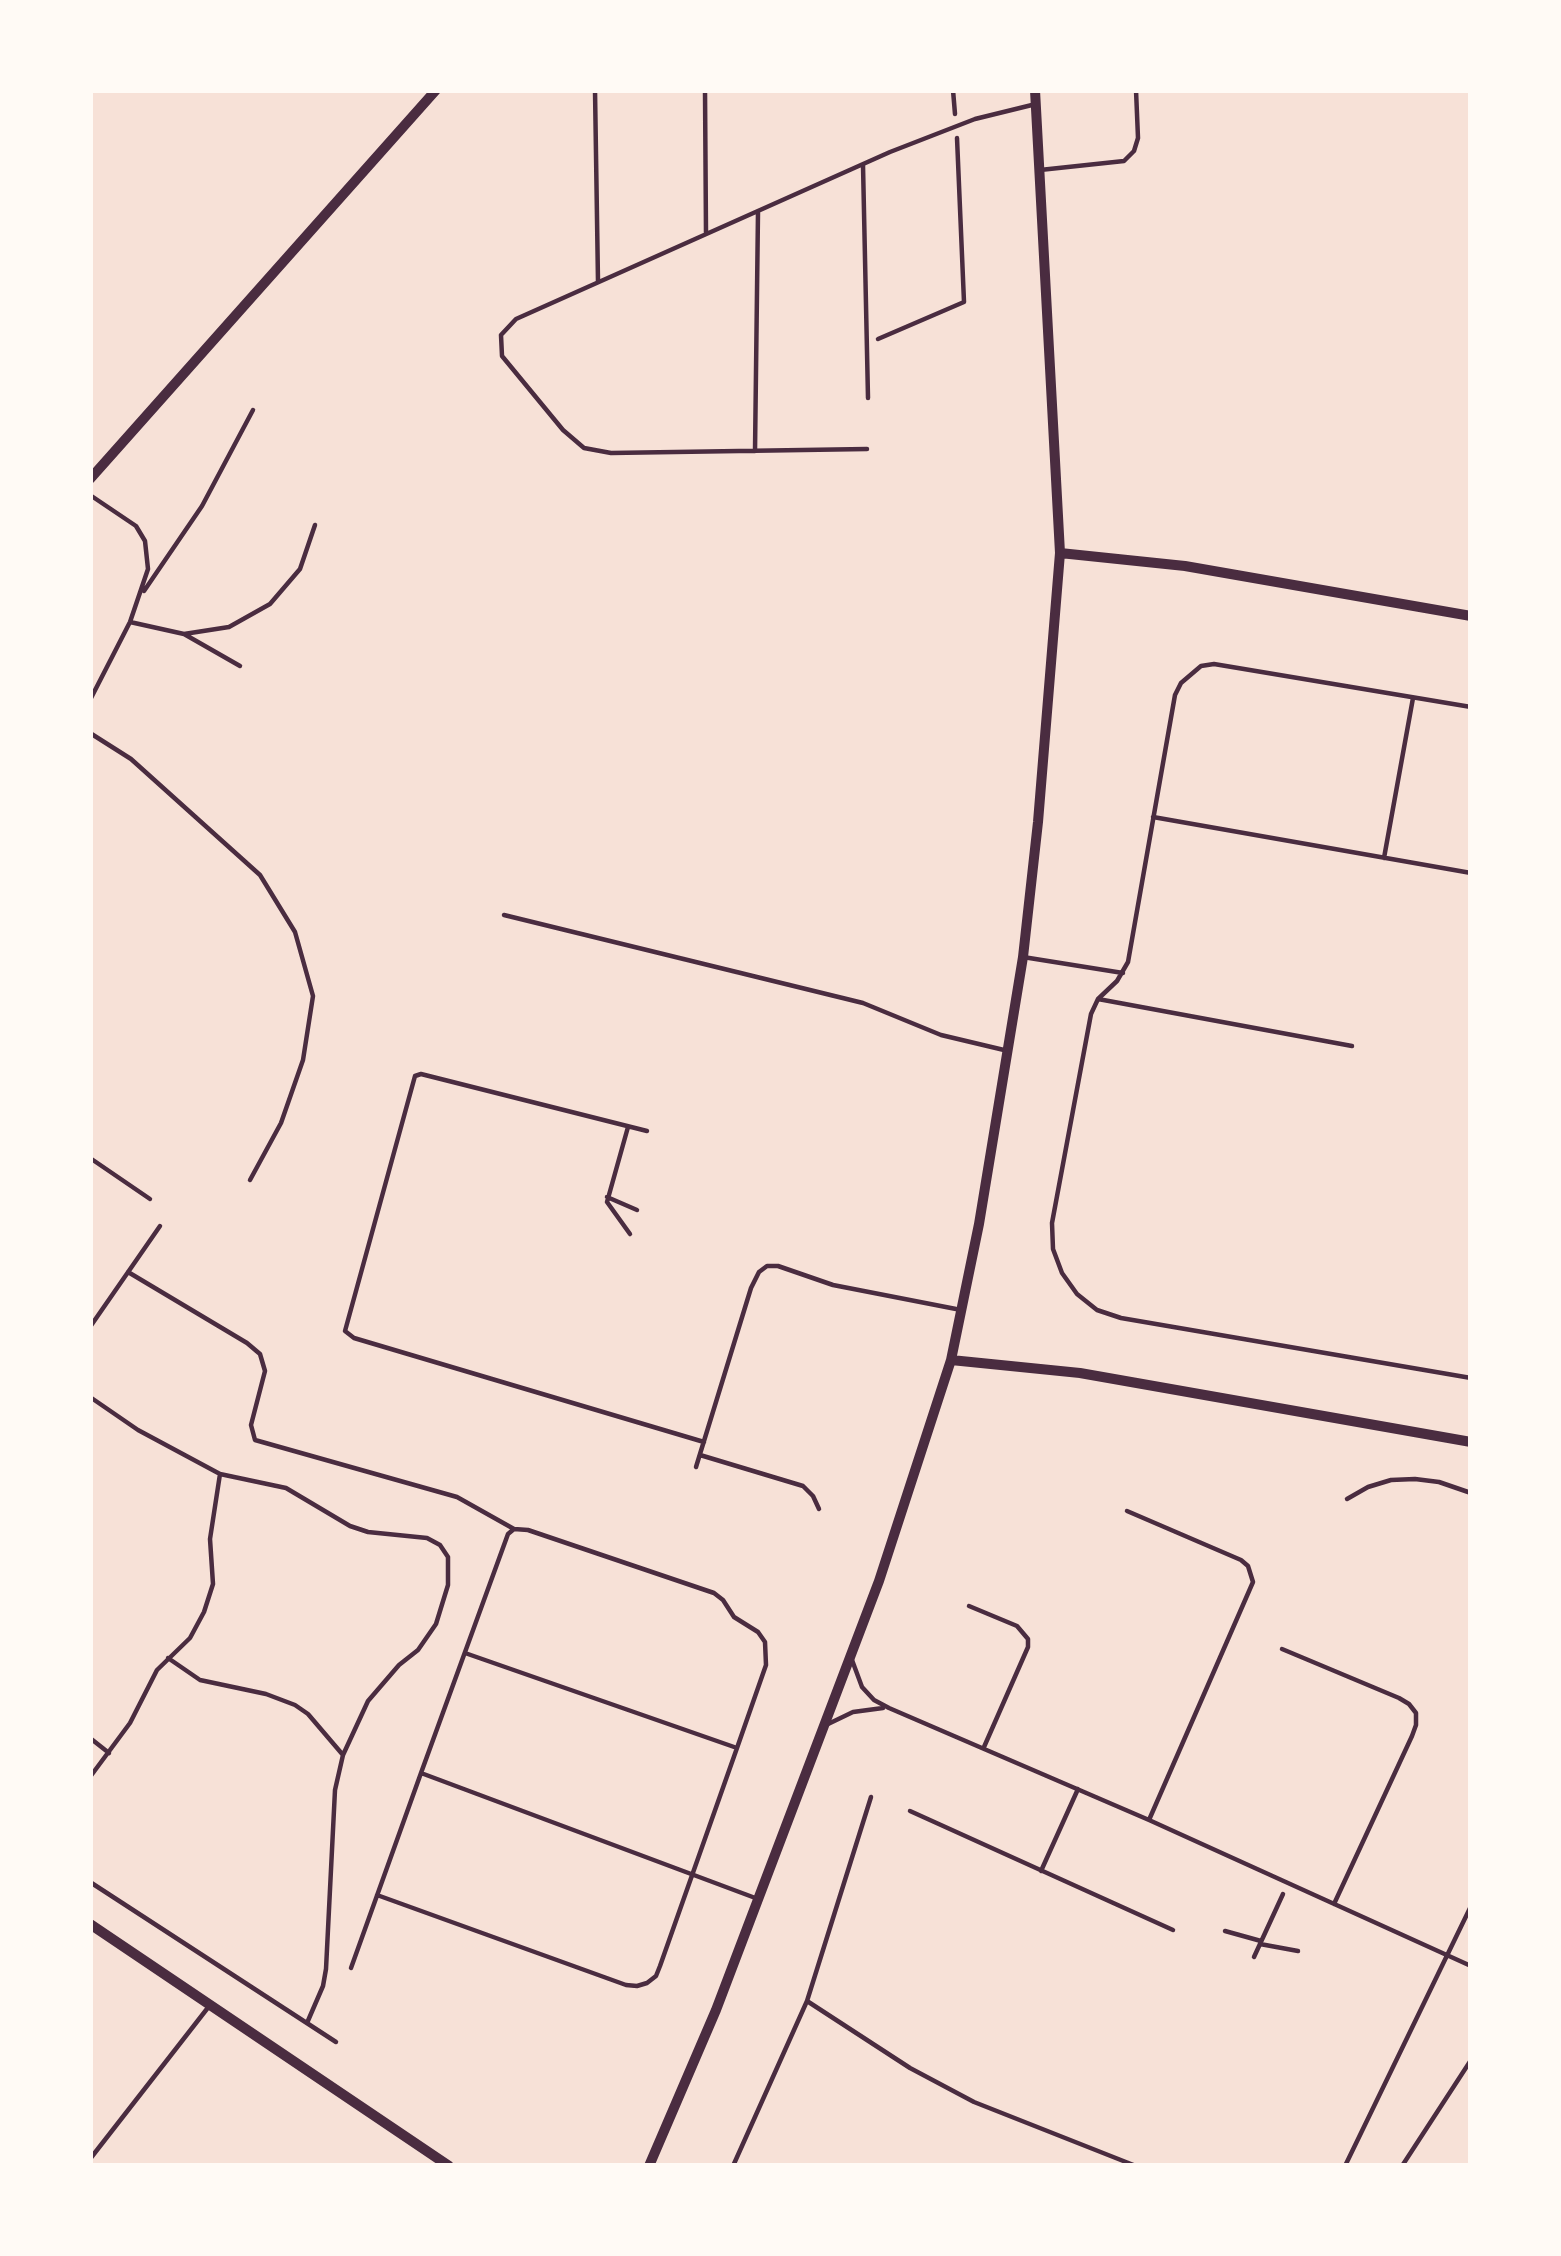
<!DOCTYPE html>
<html>
<head>
<meta charset="utf-8">
<style>
	body { margin:0 }
	#map { position:relative; width:1561px; height:2256px; overflow:hidden; background:#f7e1d7; font-family:"Work Sans",sans-serif }
	canvas { display:block }
	.frame { position:absolute; inset:0; border:93px solid #fffaf5; pointer-events:none }
</style>
</head>
<body>
<div id="map">
<canvas width="1561" height="2256"></canvas>
<div class="frame"></div>
</div>
<script>
const c = document.querySelector('canvas').getContext('2d');
c.lineJoin = 'round';
function shape(rows) {
  const path = new Path2D();
  for (const r of rows) {
    path.moveTo(r[0], r[1]);
    for (let i = 2; i < r.length; i += 2) path.lineTo(r[i], r[i + 1]);
  }
  return path;
}
function trace(path, color, width, dash) {
  c.strokeStyle = color;
  c.lineWidth = width;
  c.lineCap = dash ? 'butt' : 'round';
  c.setLineDash(dash || []);
  c.stroke(path);
}
trace(shape([
	[953,90,955,114],
	[878,339,964,302,957,138],
	[1225,1931,1261,1941],
	[1260,1944,1298,1951],
	[1254,1957,1283,1894]
]), '#4a2c40', 4.5);
trace(shape([
	[595,90,598,282],
	[705,90,706,234],
	[863,165,868,398],
	[1040,170,1124,161,1134,151,1138,138,1136,90],
	[867,449,611,453,584,448,563,430,502,356,501,335,516,319,890,152,975,119,1036,104],
	[755,451,758,212],
	[90,495,136,526,145,541,148,569,130,622,90,700],
	[144,591,202,506,253,410],
	[130,622,184,634,229,627,270,604,300,569,315,525],
	[184,634,240,666],
	[1471,707,1214,664,1201,666,1181,683,1175,695,1128,962,1117,981,1098,999,1091,1014,1052,1223,1053,1249,1062,1273,1077,1294,1097,1310,1121,1318,1471,1378],
	[90,733,131,759,260,875,295,932,313,996,303,1060,281,1123,250,1180],
	[1153,817,1471,873],
	[1384,858,1413,698],
	[504,915,863,1003,941,1035,1004,1050],
	[1023,957,1123,973],
	[1098,999,1352,1046],
	[628,1127,607,1202,630,1234],
	[647,1131,421,1074,415,1076,345,1331,354,1338,704,1442],
	[90,1158,150,1199],
	[607,1197,637,1210],
	[128,1272,247,1343,260,1354,265,1371,251,1425,255,1440,457,1497,514,1529],
	[90,1327,160,1226],
	[90,1397,138,1430,220,1474,286,1488,350,1526,368,1532,427,1538,440,1545,448,1557,448,1585,436,1624,418,1650,399,1665,368,1701,343,1755,335,1790,326,1969,323,1986,307,2023],
	[700,1455,803,1486,813,1496,819,1509],
	[696,1467,751,1288,759,1272,767,1266,778,1266,833,1285,956,1309],
	[1347,1499,1368,1487,1391,1480,1415,1479,1439,1482,1471,1493],
	[1127,1511,1241,1560,1248,1566,1253,1582,1149,1820],
	[969,1606,1017,1626,1028,1639,1028,1647,984,1747],
	[1282,1649,1399,1698,1409,1704,1416,1713,1416,1725,1412,1736,1334,1904],
	[465,1653,737,1748],
	[168,1658,200,1680,266,1694,295,1705,308,1714,343,1755],
	[852,1660,862,1687,874,1700,889,1708,1149,1820,1471,1966],
	[826,1725,853,1712,883,1708],
	[90,1738,109,1753],
	[421,1773,758,1899],
	[90,1777,130,1723,157,1670,190,1638,204,1612,213,1584,210,1539,220,1474],
	[910,1811,1173,1930],
	[1041,1871,1078,1789],
	[90,1882,336,2042],
	[351,1968,421,1773,508,1534,514,1529,528,1530,714,1593,723,1600,734,1617,758,1632,765,1642,766,1665,737,1748,660,1966,656,1976,647,1983,637,1986,626,1985,377,1895],
	[807,2001,910,2068,974,2102,1136,2166],
	[90,2159,210,2005],
	[733,2166,807,2001,871,1797],
	[1345,2166,1471,1906],
	[1402,2166,1471,2060]
]), '#4a2c40', 4.5);
trace(shape([
	[90,479,436,90],
	[1060,553,1185,566,1471,616],
	[951,1360,1080,1373,1471,1442],
	[90,1924,449,2166],
	[649,2166,716,2010,879,1581,951,1360,979,1224,1023,957,1038,822,1060,553,1035,90]
]), '#4a2c40', 10);
</script>
</body>
</html>
